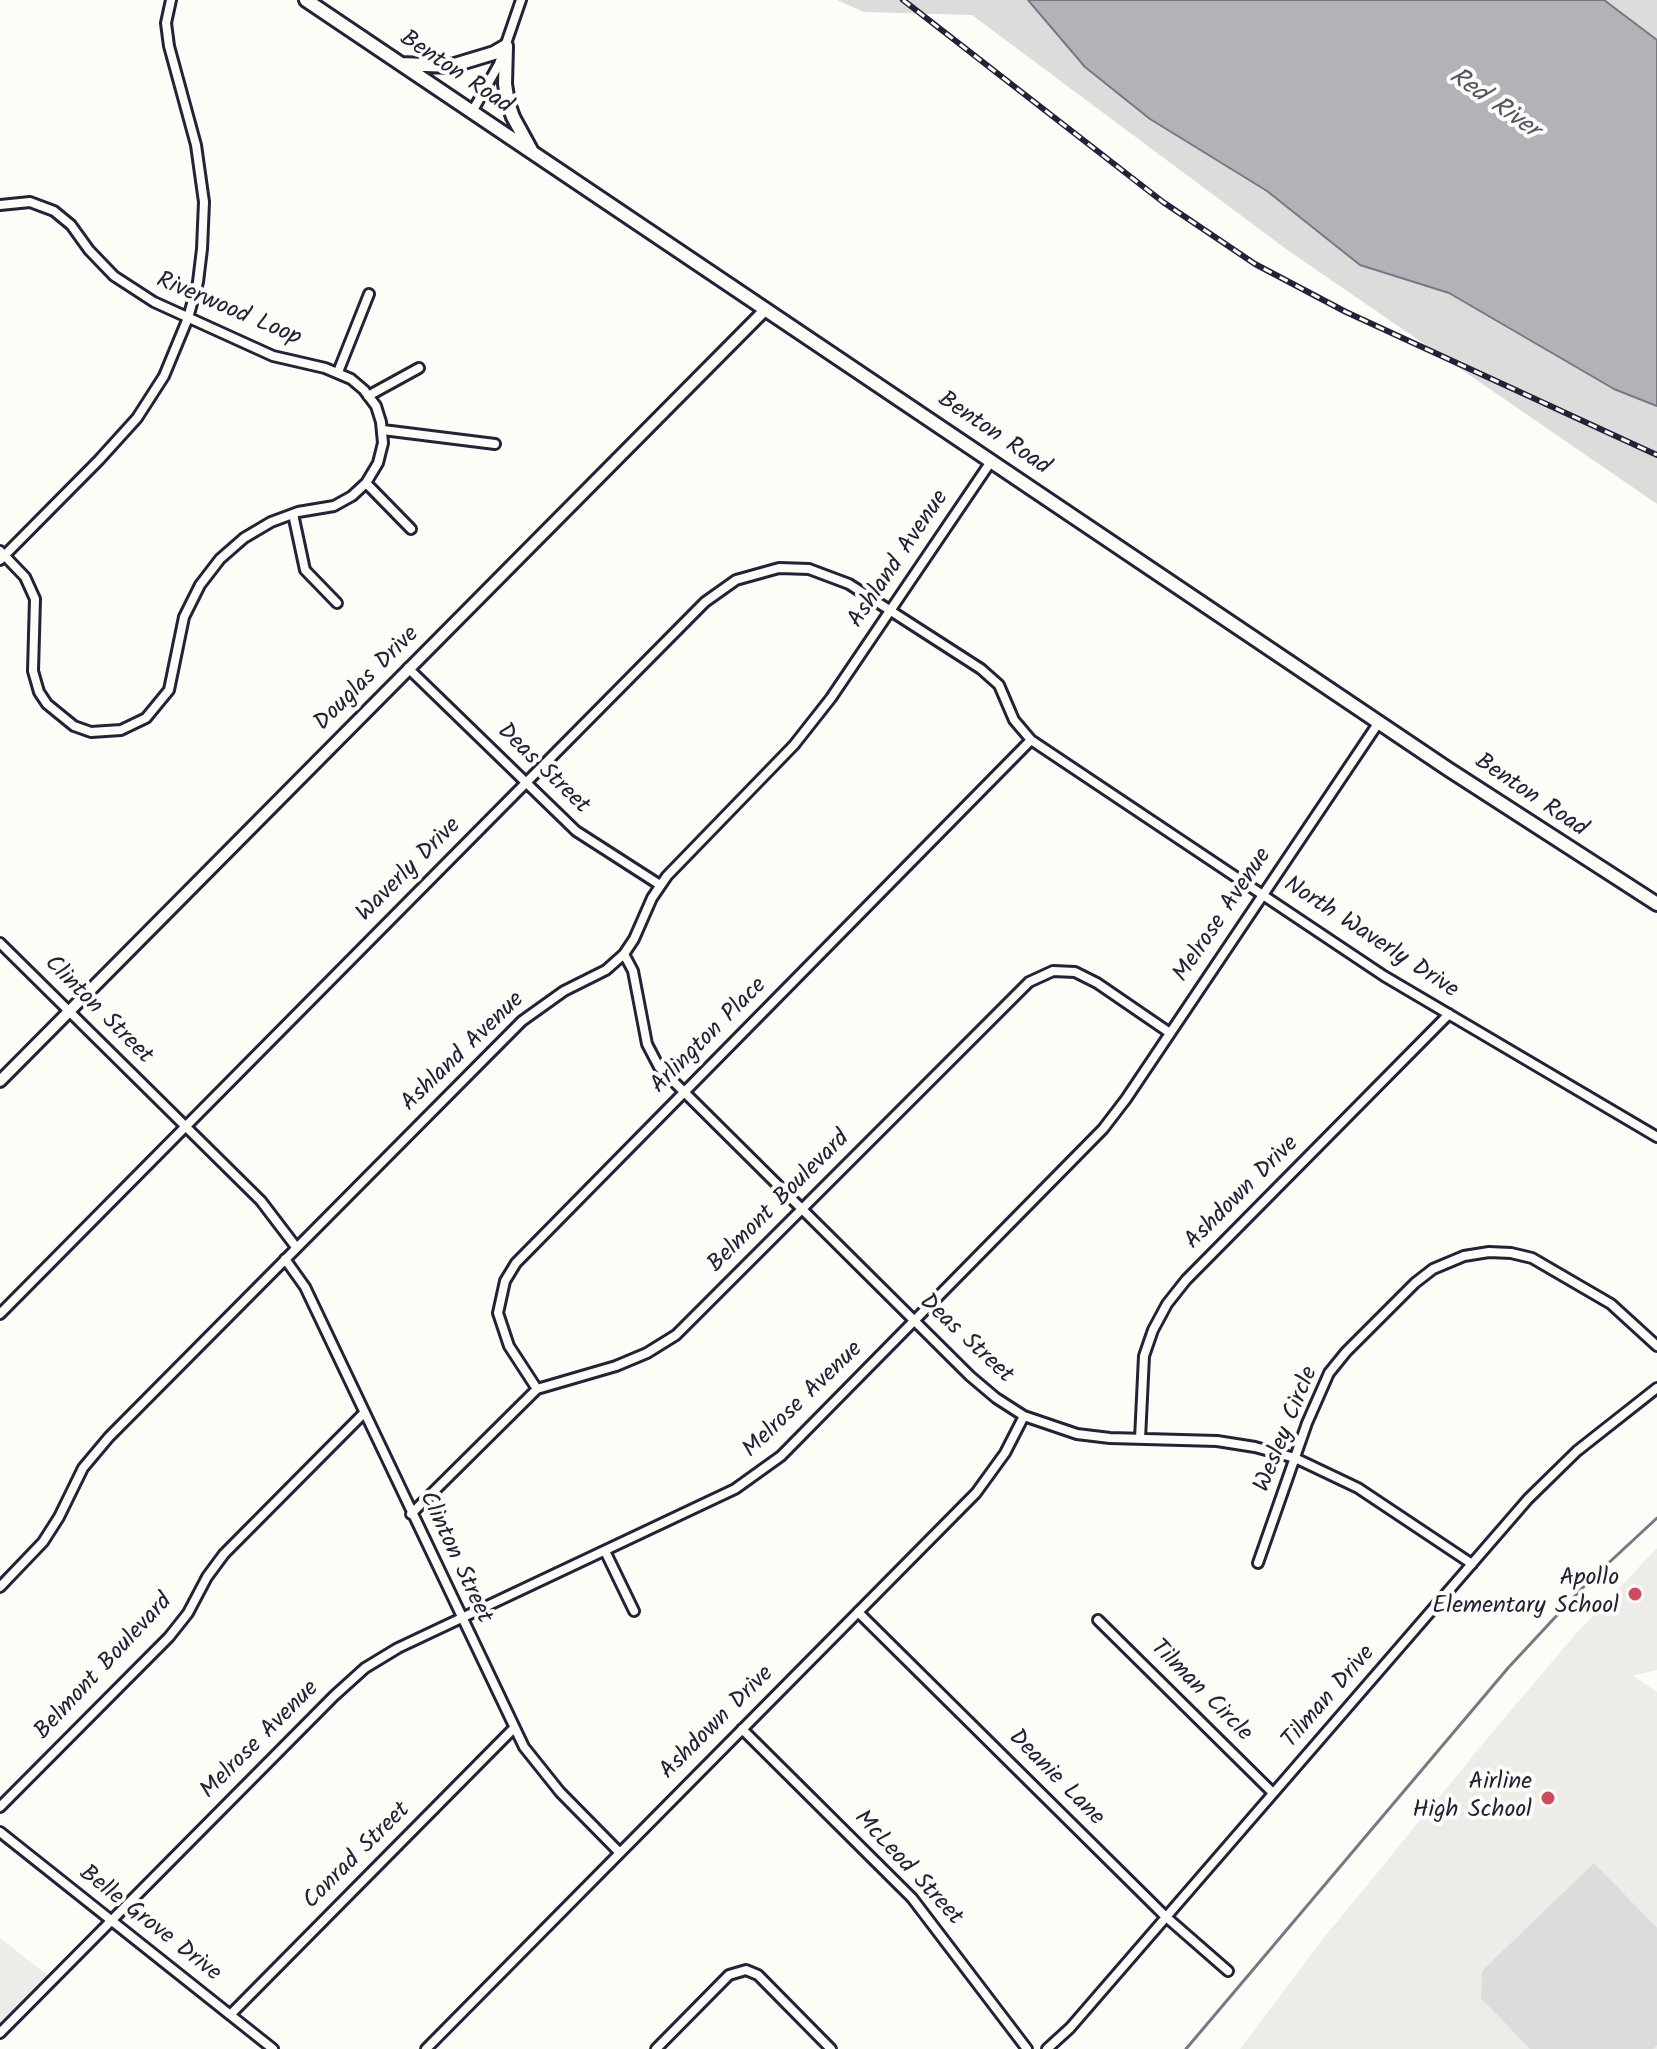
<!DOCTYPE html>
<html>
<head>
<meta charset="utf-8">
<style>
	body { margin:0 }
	canvas { display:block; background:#fdfcf7 }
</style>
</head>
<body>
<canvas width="1657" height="2049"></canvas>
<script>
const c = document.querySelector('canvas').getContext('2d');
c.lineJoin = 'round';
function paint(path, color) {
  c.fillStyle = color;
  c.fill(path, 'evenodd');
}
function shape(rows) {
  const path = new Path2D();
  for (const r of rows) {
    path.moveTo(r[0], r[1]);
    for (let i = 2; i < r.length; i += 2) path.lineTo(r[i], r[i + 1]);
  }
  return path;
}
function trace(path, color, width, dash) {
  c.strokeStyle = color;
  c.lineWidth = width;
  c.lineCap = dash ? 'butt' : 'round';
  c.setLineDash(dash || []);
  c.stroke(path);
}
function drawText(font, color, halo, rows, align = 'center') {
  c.font = font + ' Kalam,sans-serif';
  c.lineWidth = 8;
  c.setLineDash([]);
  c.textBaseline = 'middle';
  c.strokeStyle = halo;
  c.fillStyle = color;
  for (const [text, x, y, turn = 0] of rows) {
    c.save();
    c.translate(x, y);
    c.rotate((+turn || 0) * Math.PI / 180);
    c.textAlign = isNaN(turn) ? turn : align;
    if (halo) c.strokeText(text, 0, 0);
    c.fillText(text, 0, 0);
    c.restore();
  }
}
paint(shape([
	[1657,1548,1657,1670,1633,1676,1657,1692,1657,2049,1240,2049,1326,1935,1486,1740,1573,1637],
	[0,1938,50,1977,0,2027]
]), '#ecece9');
paint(shape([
	[837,0,1028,0,1085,67,1150,119,1267,191,1360,265,1449,293,1614,389,1657,406,1657,504,1286,249,972,15,864,12],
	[1604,0,1657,0,1657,40,1610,4],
	[1594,1863,1657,1928,1657,2045,1653,2049,1530,2049,1481,1998,1482,1971]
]), '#dddcdb');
const water = shape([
	[1028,0,1604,0,1657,40,1657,406,1614,389,1449,293,1360,265,1267,191,1150,119,1085,67,1028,0]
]);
paint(water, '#b2b2b7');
trace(water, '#787885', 2);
trace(shape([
	[1186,2049,1508,1668,1587,1583,1657,1518]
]), '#787885', 3);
const minor = shape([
	[472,112,499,64,521,0],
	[0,205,30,202,54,211,71,225,89,250,114,276,154,302,273,356,325,368,351,379,364,390,376,406,381,422,383,443,378,463,366,483,352,496,334,506,298,512,271,522,244,538,220,559,200,585,184,617,169,690,146,718,121,730,91,732,74,726,47,704,39,692,33,671,35,599,25,577,0,551],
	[338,372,369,294],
	[368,396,419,368],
	[383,430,495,444],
	[366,483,411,529],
	[293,514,305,570,337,603],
	[0,560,99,460,137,418,164,376,188,318,198,282,202,249,204,202,196,145,169,46,166,23,171,0],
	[408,668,576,831,660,885],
	[0,943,261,1201,296,1247],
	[624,954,633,971,647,1044,659,1067,970,1376,996,1398,1024,1416,1077,1434,1110,1438,1217,1441,1255,1447,1295,1458,1358,1488,1472,1564],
	[285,1259,305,1287,524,1747,560,1792,620,1853],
	[0,1314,705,602,736,580,779,568,809,569,849,584,981,669,999,685,1014,720,1031,740,1384,976,1657,1137],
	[537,1389,509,1346,498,1313,505,1281,516,1263,1031,740],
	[1140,1439,1144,1356,1153,1330,1167,1304,1186,1280,1449,1014],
	[411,1514,537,1389,616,1366,647,1353,676,1335,1029,982,1053,971,1075,972,1097,983,1170,1033],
	[605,1551,634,1611],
	[1258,1563,1307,1423,1329,1373,1346,1352,1415,1283,1433,1269,1464,1256,1489,1252,1511,1253,1532,1258,1611,1304,1657,1346],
	[0,1587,43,1542,59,1517,83,1468,109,1437,522,1021,564,991,606,970,624,954,634,939,652,898,667,876,794,745,831,698,992,460],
	[858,1612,1165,1916,1228,1971],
	[1098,1620,1273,1793],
	[742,1729,912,1898,1027,2049],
	[0,1807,169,1637,188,1613,207,1577,224,1554,364,1413],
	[0,1832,273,2049],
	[230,2015,514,1728],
	[0,2033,334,1696,365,1668,398,1648,735,1489,781,1456,1103,1129,1126,1099,1379,722],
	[426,2049,976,1493,1005,1453,1024,1416],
	[656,2049,729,1975,746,1970,758,1975,831,2049],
	[1047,2049,1070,2028,1528,1499,1577,1451,1657,1388]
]);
const tertiary = shape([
	[0,1081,766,309]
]);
const primary = shape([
	[306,0,1448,769,1657,904],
	[506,46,505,84,508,103,513,117,531,150],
	[401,64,451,66,494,53,506,46]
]);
trace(minor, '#22223b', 14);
trace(tertiary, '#22223b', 16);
trace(primary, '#22223b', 18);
trace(minor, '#fdfcf7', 8);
trace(tertiary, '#fdfcf7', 10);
trace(primary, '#fdfcf7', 12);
const rail = shape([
	[903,0,1163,202,1255,264,1346,312,1657,455]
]);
trace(rail, '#22223b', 6);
trace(rail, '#fdfcf7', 3, [9]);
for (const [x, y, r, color] of [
	[1635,1594,8,"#d1495b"],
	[1548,1798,8,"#d1495b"]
]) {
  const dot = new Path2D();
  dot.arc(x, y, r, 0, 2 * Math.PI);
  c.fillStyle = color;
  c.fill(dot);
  trace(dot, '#fdfcf7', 3);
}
drawText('24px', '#22223b', '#fdfcf7', [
	["Benton Road",455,74,34],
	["Riverwood Loop",228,311,23],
	["Benton Road",993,435,34],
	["Ashland Avenue",900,560,-56],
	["Douglas Drive",368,680,-45],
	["Deas Street",542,770,44],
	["Benton Road",1530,797,34],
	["Waverly Drive",410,871,-45],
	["Melrose Avenue",1224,916,-56],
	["North Waverly Drive",1370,939,33],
	["Clinton Street",97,1011,45],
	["Arlington Place",710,1037,-45],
	["Ashland Avenue",464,1053,-44],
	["Ashdown Drive",1243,1194,-45],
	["Belmont Boulevard",780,1203,-45],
	["Deas Street",965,1340,43],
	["Melrose Avenue",804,1401,-44],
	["Wesley Circle",1288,1430,-68],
	["Clinton Street",454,1558,65],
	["Belmont Boulevard",105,1668,-47],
	["Tilman Circle",1200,1692,45],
	["Tilman Drive",1330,1698,-49],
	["Ashdown Drive",718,1724,-45],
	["Melrose Avenue",261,1741,-45],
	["Deanie Lane",1055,1779,45],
	["Conrad Street",358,1857,-45],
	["McLeod Street",907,1869,47],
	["Belle Grove Drive",149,1925,38]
]);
drawText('24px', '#22223b', '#fdfcf7', [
	["Apollo",1619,1580],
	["Elementary School",1619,1608],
	["Airline",1532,1784],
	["High School",1532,1812]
], 'right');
drawText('italic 26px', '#545466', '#fdfcf7', [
	["Red River",1493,105,35]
]);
</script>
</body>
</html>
